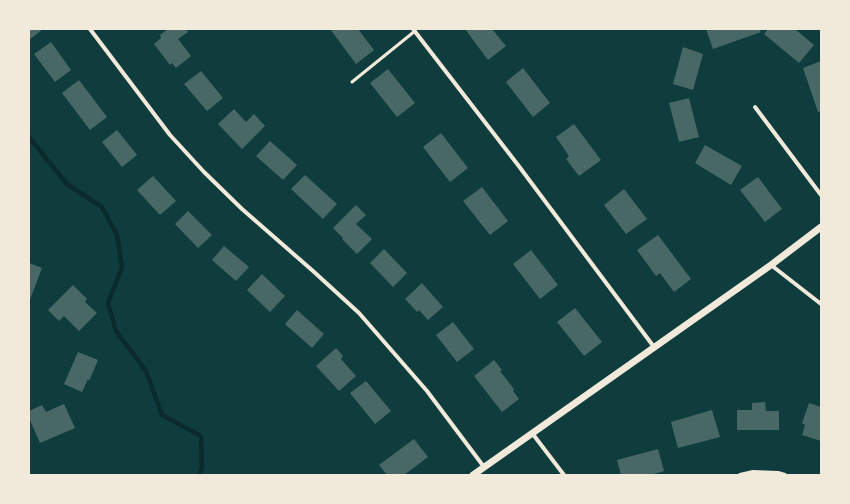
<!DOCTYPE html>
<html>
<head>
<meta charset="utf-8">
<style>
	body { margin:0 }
	#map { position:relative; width:850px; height:504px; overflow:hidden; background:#0f3d3e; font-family:Mulish,sans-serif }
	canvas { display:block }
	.frame { position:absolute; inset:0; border:30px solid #f1e9da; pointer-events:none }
</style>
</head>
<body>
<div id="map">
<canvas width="850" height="504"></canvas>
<div class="frame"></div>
</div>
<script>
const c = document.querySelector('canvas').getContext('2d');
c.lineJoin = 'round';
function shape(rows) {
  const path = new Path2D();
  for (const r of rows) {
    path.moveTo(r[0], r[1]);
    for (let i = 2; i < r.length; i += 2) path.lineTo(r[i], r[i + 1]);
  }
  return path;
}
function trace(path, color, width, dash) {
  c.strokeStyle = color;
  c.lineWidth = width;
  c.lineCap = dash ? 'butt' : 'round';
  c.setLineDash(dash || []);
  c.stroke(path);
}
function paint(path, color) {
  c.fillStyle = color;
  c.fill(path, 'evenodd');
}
trace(shape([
	[29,137,67,184,102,207,117,235,122,267,108,303,116,331,146,371,162,415,201,436,202,468,199,475]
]), '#0a2a2b', 4.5);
paint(shape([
	[29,29,43,29,29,40],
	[168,29,186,29,188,32,178,39,191,56,176,68,172,63,170,65,154,44,161,38,160,35],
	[330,29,358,29,374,50,356,64],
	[465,29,492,29,506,46,488,60],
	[706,29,759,29,761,32,713,49],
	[768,29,795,29,814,45,799,63,764,34],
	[51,42,71,70,55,82,34,54],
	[683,47,703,54,693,90,673,84],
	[821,61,821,111,818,112,803,68],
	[523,68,550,103,533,117,506,82],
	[388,69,415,103,397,117,370,83],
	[201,71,223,98,207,111,184,84],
	[79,80,107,117,90,130,62,93],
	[689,98,699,137,679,142,669,103],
	[234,109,246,122,254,114,265,126,242,149,218,124],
	[574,124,601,160,579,176,566,159,569,156,556,137],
	[117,130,137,155,122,167,102,142],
	[441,133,468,168,450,182,423,147],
	[270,141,297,165,283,180,256,156],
	[705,145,742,166,731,185,695,163],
	[305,175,337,204,323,219,291,189],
	[153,176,176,201,160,215,137,190],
	[758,177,782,209,765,222,740,190],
	[482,187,508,221,490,235,463,201],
	[624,189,647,219,626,234,604,205],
	[356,205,366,215,356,224,372,239,357,254,342,239,343,238,333,228],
	[188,211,212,235,198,248,175,224],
	[658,235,691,279,674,292,660,273,656,276,637,250],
	[224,246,249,267,236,281,212,260],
	[384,249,407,273,393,287,370,263],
	[531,250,558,285,540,299,513,264],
	[29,263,42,268,29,302],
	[262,274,285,296,270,312,247,290],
	[422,283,443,307,428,320,419,310,417,312,405,299],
	[73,285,87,299,85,302,97,313,79,331,64,316,59,321,48,310],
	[575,308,602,342,584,356,557,322],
	[297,310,324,334,312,348,285,324],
	[453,322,474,349,457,362,436,335],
	[336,348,343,356,341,359,356,376,339,391,316,366],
	[78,352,98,360,89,381,88,379,82,392,64,384],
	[494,360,502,370,500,371,514,389,513,391,519,399,502,412,474,376],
	[366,381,391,411,375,424,350,393],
	[765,402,766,411,779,411,779,430,737,430,737,410,752,410,752,403],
	[809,403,821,407,821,441,802,435,805,425,802,423],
	[64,404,75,428,40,443,29,418,29,411,42,405,46,412],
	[712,410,720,437,678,448,671,422],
	[414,439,428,457,404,475,387,475,379,465],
	[658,449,664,471,650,475,621,475,617,460]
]), '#486865');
trace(shape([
	[352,82,415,31]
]), '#f1e9da', 3);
trace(shape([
	[90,29,170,135,204,172,242,209,313,271,359,313,427,391,484,467],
	[413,29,518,165,654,347],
	[755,107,821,195],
	[771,265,821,304],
	[532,433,564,475],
	[740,475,753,472,778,473,785,475]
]), '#f1e9da', 4);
trace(shape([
	[473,475,771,265,821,227]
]), '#f1e9da', 7);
</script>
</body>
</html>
